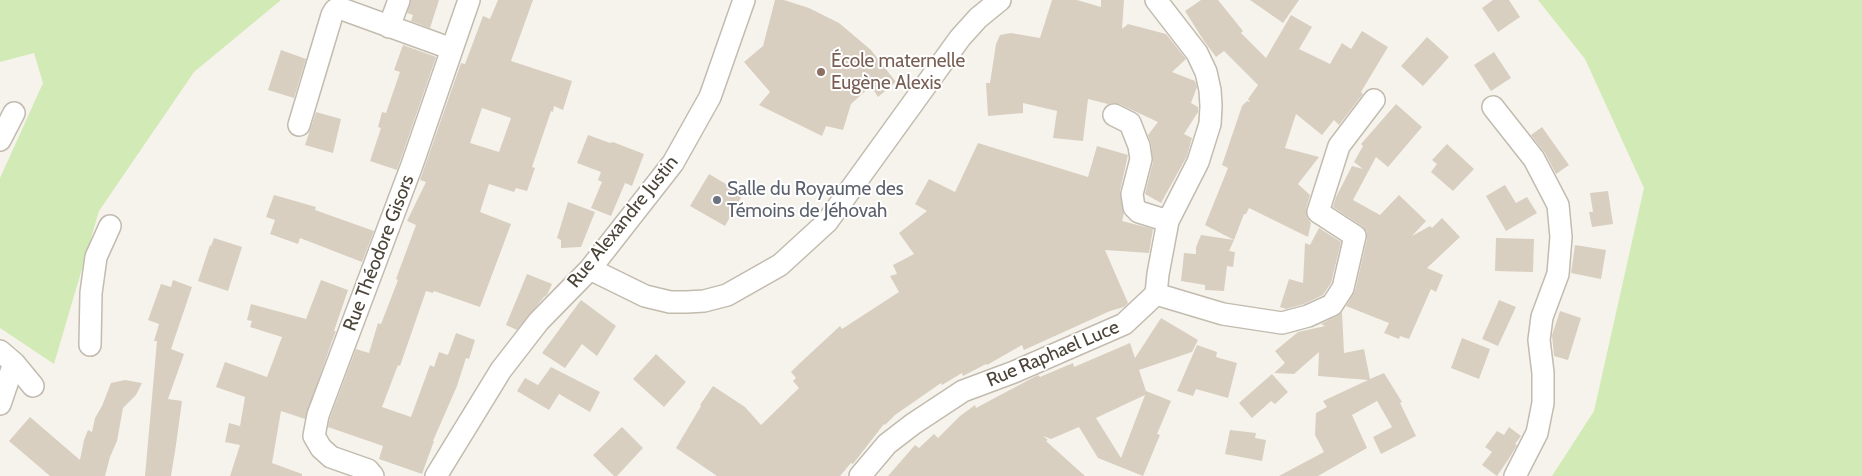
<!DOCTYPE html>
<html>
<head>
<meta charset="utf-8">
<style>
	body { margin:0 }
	canvas { display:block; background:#f6f3ec }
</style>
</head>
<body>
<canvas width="1862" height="476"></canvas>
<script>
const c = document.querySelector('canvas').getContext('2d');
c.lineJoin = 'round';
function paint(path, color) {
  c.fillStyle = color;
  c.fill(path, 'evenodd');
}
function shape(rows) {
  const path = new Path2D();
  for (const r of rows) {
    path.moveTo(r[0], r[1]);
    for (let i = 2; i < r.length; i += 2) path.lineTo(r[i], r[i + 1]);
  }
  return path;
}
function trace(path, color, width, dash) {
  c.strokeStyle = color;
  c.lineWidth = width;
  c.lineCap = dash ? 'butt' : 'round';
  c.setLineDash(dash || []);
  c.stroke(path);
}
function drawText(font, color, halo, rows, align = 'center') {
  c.font = font + ' Cabin,sans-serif';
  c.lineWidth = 4;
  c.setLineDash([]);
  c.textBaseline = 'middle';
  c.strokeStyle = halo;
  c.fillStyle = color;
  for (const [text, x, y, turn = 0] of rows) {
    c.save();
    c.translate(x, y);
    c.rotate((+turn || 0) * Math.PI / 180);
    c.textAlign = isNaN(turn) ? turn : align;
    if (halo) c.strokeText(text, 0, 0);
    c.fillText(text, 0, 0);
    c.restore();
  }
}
paint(shape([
	[0,0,281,0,194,72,99,211,54,364,0,328,0,178,43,83,34,53,0,62],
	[1538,0,1862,0,1862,476,1552,476,1594,411,1644,188,1585,59]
]), '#d2eab5');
paint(shape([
	[411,0,439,0,430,28,411,21,413,15,407,13],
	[498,0,533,0,511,61,572,81,563,110,554,106,553,112,551,111,532,167,535,168,527,191,516,188,514,192,489,184,480,212,511,224,480,307,434,291,433,293,426,291,400,366,398,365,382,407,411,417,430,365,434,367,439,352,448,355,456,333,475,340,469,359,466,358,457,386,433,441,434,441,422,474,379,459,383,446,328,427,330,418,356,349,369,353,378,323,381,324,398,280,396,279,416,225,407,221,426,182,420,180,461,63,465,64,483,16,490,19],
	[482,108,511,118,499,152,470,143],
	[775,0,784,0,809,8,839,23,871,50,896,82,878,97,871,86,851,104,843,130,826,126,822,136,759,105,770,92,744,62,763,46],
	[1052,0,1077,0,1101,7,1101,0,1124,0,1122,29,1128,24,1166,34,1186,59,1172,72,1195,81,1197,87,1191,103,1198,107,1198,112,1184,134,1192,138,1187,156,1161,203,1145,194,1153,162,1151,144,1148,135,1158,122,1119,104,1113,103,1108,104,1088,99,1083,141,1053,138,1057,111,1023,103,1023,113,988,116,986,83,990,83,996,44,1000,35,1011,33,1040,38],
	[1201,0,1218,0,1243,31,1241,33,1266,58,1291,15,1312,27,1299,49,1330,64,1342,43,1351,49,1362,31,1388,47,1361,92,1363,94,1339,125,1334,120,1322,135,1296,114,1285,148,1319,157,1298,184,1310,195,1306,209,1307,217,1311,223,1308,237,1249,208,1246,214,1244,214,1234,240,1205,225,1228,168,1222,165,1242,106,1247,101,1250,102,1248,99,1258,85,1224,51,1216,57,1204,41,1185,11],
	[1250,0,1299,0,1283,23],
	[1493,0,1509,0,1520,17,1498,32,1482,8],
	[1427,37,1449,57,1423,86,1401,66],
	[403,45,436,57,397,170,370,161,381,128,378,127,382,112,386,113,400,72,394,70],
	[281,50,306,59,294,98,268,90],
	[1494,52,1511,78,1491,91,1474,65],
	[1396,104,1422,127,1388,167,1376,157,1353,200,1380,215,1399,195,1426,221,1412,236,1430,226,1432,228,1442,218,1460,237,1427,268,1443,275,1436,292,1431,289,1409,339,1400,336,1399,339,1384,333,1389,323,1346,306,1355,291,1367,239,1367,232,1362,226,1333,207,1336,197,1352,166,1363,169,1354,162,1363,146,1361,144],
	[316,112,341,119,333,153,305,145],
	[1542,127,1569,165,1556,174,1545,153,1531,135],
	[588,135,610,143,613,142,644,154,632,186,625,183,611,216,591,208,602,182,598,180,601,172,577,163],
	[978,143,1088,177,1097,146,1128,155,1120,191,1124,213,1122,221,1153,229,1149,253,1105,250,1128,303,1124,307,1110,311,1024,350,1022,345,987,365,986,364,963,376,962,373,942,385,941,383,895,415,885,425,884,424,853,464,851,463,840,476,717,476,676,448,701,406,700,405,713,386,745,407,761,425,799,388,793,381,796,378,791,372,799,364,840,326,842,329,899,292,890,276,897,274,893,265,914,254,899,233,927,211,915,204,929,179,955,192],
	[1447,144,1474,169,1453,191,1431,172,1437,164,1432,160],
	[709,174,743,194,725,226,690,206],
	[1505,185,1516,203,1527,197,1537,213,1506,231,1486,196],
	[1608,191,1613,224,1592,227,1589,212,1593,212,1590,193],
	[274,195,316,207,315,210,374,231,362,262,300,238,298,244,270,234,275,220,266,217],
	[568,202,595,212,581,247,561,248,561,240,557,238],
	[1319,228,1341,242,1331,283,1323,295,1304,304,1286,309,1280,307,1289,279,1303,283,1305,243,1310,245],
	[1201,235,1234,240,1229,251,1235,252,1233,267,1227,266,1224,291,1205,290,1205,285,1181,281,1184,253,1196,254,1196,247],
	[214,238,242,247,228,291,198,281,210,245,211,246],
	[1496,238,1534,239,1533,272,1495,271],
	[1575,245,1606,250,1601,279,1571,273],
	[527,274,552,284,547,295,544,297,517,330,506,325],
	[173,280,192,287,171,349,184,354,168,399,182,401,176,445,171,476,145,476,157,341,154,341,159,324,148,320,161,284,171,287],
	[321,280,348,290,334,331,336,331,332,341,305,419,281,411,272,463,302,474,302,476,230,476,240,445,225,442,229,423,240,426,245,397,216,387,225,362,267,377,282,337,250,327,252,321,247,320,251,304,306,319],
	[581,300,616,326,597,356,582,344,565,368,542,353],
	[1499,300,1516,307,1498,346,1482,339],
	[1560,311,1581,318,1568,360,1554,356,1552,335],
	[1342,312,1344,353,1364,349,1370,379,1384,373,1402,402,1400,403,1416,436,1381,454,1373,437,1392,427,1377,401,1352,415,1367,448,1318,476,1279,476,1324,452,1315,435,1316,413,1327,407,1323,401,1368,380,1318,376,1319,352,1294,374,1274,373,1285,363,1275,351,1298,332,1325,326,1321,324,1337,316],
	[1161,318,1198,340,1192,352,1139,370,1146,391,1171,401,1157,434,1160,435,1143,476,1098,458,1079,427,1051,439,1043,436,1048,440,1046,441,1085,476,888,476,915,445,919,448,934,434,938,438,960,416,975,405,976,408,1036,376,1038,375,1040,377,1073,363,1074,367,1130,343,1135,358],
	[1145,395,1121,458,1096,418],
	[1462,338,1490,349,1479,379,1451,368],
	[1197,345,1217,352,1216,357,1237,363,1228,398,1196,389,1193,396,1177,391],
	[656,354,686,382,664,407,633,379],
	[551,367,600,392,590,412,559,394,549,410,517,391,525,378,538,385],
	[1272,374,1288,392,1275,404,1271,401,1252,418,1239,403],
	[125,380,142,383,136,395,123,408,117,441,110,457,105,476,50,476,9,441,30,417,80,460,84,440,88,430,92,432,95,418,102,406,111,383],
	[622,427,643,448,617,476,614,476,593,455],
	[1509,427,1521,436,1515,444,1517,445,1510,457,1497,476,1482,465,1492,452,1485,447,1497,431,1504,435],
	[1230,430,1256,433,1255,438,1266,440,1262,461,1225,454]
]), '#d8cfc1');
const minor = shape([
	[389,27,399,0],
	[1493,107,1534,159,1558,205,1561,237,1558,274,1542,317,1539,340,1543,373,1543,403,1537,433,1515,476],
	[1114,115,1130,123,1139,146,1141,159,1132,194,1134,207,1139,212,1168,221],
	[299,125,332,15,335,10,339,8,452,49],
	[0,140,14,113],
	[590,269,645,296,670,302,687,302,704,301,727,295,780,265,827,222,960,38,978,18,1000,0],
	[1156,294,1223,314,1282,323,1308,316,1332,305,1343,288,1355,236,1318,212,1339,146,1374,100],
	[90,345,91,293,96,257,110,226],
	[0,351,14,363,33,386],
	[0,404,14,363],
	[373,476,368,470,331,457,321,448,314,436,318,415,412,165,469,0],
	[436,476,501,370,539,321,590,269,673,163,710,97,744,0],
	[860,476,887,444,913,424,963,391,1014,372,1124,324,1156,294,1158,274,1168,221,1198,162,1210,124,1211,106,1210,90,1206,72,1197,53,1156,0]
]);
trace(minor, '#c2bbae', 24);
trace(minor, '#fff', 21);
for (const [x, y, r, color] of [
	[821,72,5,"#8d6e63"],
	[717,200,5,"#6b7280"]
]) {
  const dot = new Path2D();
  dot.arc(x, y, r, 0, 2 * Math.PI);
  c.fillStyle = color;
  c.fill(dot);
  trace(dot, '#fff', 2);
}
drawText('19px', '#785e54', '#fff', [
	["École maternelle",831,61],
	["Eugène Alexis",831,83]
], 'left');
drawText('19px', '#5b616d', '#fff', [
	["Salle du Royaume des",727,189],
	["Témoins de Jéhovah",727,211]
], 'left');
drawText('19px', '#4b4439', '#fff', [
	["Rue Alexandre Justin",623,222,-51],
	["Rue Théodore Gisors",379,253,-69],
	["Rue Raphael Luce",1053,354,-23]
]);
</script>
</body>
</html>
